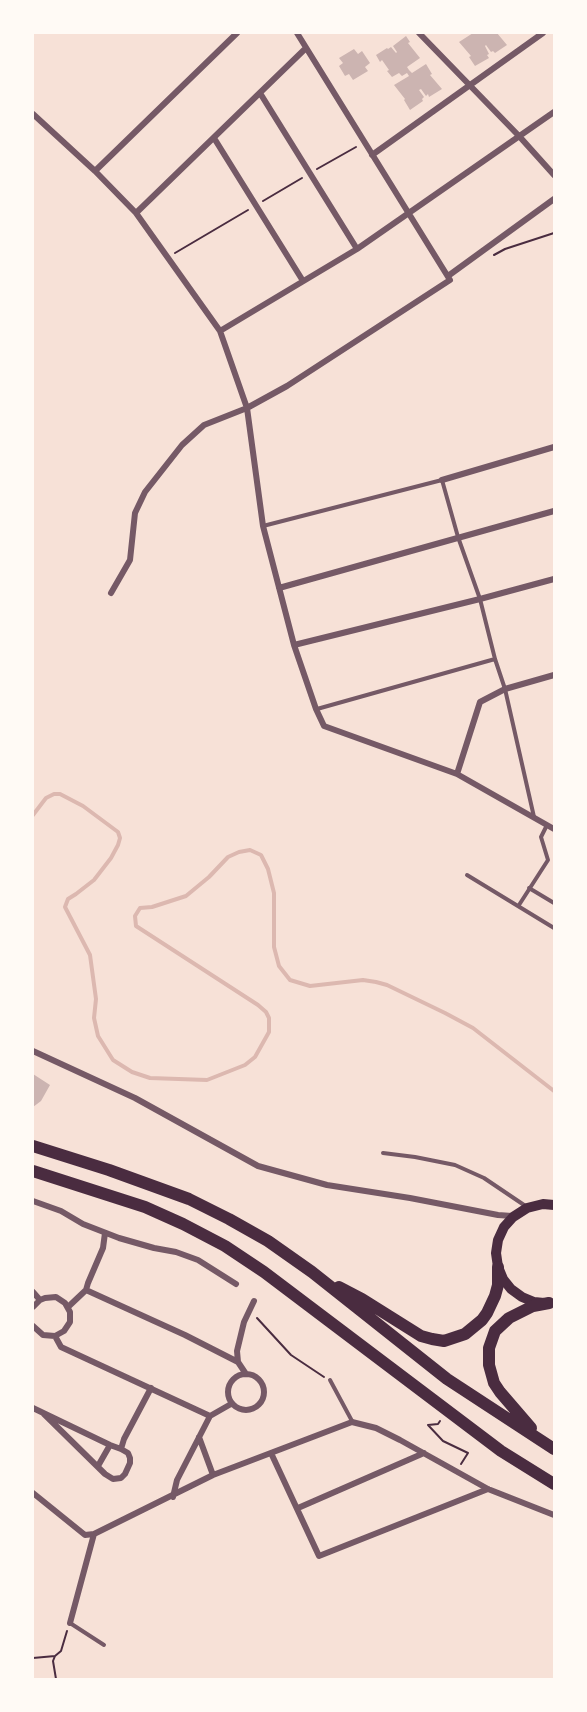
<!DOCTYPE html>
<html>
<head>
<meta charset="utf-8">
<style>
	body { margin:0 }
	#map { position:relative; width:587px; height:1712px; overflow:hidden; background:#f7e1d7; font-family:Rubik,sans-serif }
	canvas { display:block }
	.frame { position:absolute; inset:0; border:34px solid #fffaf5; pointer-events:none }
</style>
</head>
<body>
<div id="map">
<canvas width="587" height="1712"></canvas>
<div class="frame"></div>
</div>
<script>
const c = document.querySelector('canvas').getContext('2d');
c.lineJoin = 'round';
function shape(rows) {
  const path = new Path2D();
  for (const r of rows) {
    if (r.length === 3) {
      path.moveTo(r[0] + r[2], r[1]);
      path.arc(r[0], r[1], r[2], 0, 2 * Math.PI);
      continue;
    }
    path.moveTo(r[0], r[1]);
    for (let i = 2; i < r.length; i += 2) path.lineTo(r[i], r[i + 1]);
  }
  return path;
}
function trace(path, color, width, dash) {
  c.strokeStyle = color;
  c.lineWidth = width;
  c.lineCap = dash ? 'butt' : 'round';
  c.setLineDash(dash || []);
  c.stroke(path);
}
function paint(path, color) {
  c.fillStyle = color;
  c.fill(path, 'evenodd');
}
trace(shape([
	[33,815,46,798,54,794,60,794,83,806,118,832,120,838,118,845,111,858,94,880,76,894,68,899,65,907,90,955,96,999,94,1018,98,1036,113,1060,132,1072,150,1078,207,1080,245,1065,255,1057,269,1032,269,1018,266,1012,258,1005,136,926,135,916,140,908,152,907,186,896,209,877,228,857,239,852,250,850,261,855,268,869,274,893,274,947,279,966,290,980,310,986,363,980,376,982,387,985,445,1013,473,1028,554,1091]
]), '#dcb8b0', 4);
paint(shape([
	[473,33,497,33,507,45,495,53,493,51,491,52,486,45,485,46,489,54,487,55,489,58,475,66,469,57,471,56,459,42],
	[406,36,410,42,408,43,420,58,407,67,409,70,412,73,426,64,432,74,430,75,442,89,429,97,428,94,426,96,421,89,419,90,424,97,422,99,423,101,410,110,404,100,405,99,394,85,409,76,407,73,402,76,399,73,392,77,387,71,389,70,382,60,380,62,376,55,387,48,388,49,391,47,396,53,397,52,393,46],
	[354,49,358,54,362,51,370,63,365,67,368,71,353,80,349,74,345,76,339,66,343,63,339,58],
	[33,1074,50,1085,41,1101,33,1107]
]), '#ccb4b1');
trace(shape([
	[317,169,356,147],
	[263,201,302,178],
	[175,253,248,210],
	[494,255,505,249,554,233],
	[257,1318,291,1355,324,1377],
	[440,1421,438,1424,428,1425,443,1441,468,1453,461,1464],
	[55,1656,53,1661,56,1679],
	[33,1658,55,1656,61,1651,67,1631]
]), '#4a2c40', 2);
trace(shape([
	[263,526,442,480,458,537,480,599,495,659,505,689,534,817],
	[317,709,495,659],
	[467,875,554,928],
	[529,888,554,903],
	[519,905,548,860,541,837,547,825],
	[383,1153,415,1157,455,1165,484,1178,527,1207],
	[330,1380,352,1421],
	[70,1623,104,1645]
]), '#755966', 4);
trace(shape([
	[419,33,519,136,554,175],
	[260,93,357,249],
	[33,114,95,171,136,213,220,331,247,408,287,386,450,280,297,33],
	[214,138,303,281],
	[372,155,543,33],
	[95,171,237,33],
	[136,213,306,48],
	[448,276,554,199],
	[220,331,357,249,554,112],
	[442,480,554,447],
	[279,588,554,511],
	[111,593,130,560,135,513,145,492,182,445,204,425,247,408,263,526,294,645,316,709,324,726,457,774,554,829],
	[294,645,480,599,554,579],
	[457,774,480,702,505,689,554,675],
	[33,1051,135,1098,258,1166,327,1185,410,1198,498,1215,512,1216],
	[33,1201,61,1211,83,1224,119,1238,154,1248,176,1252,198,1260,236,1284],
	[86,1290,185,1335,238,1362],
	[33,1292,40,1300],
	[33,1307,40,1300,45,1298,56,1297,65,1303,70,1312,70,1322,64,1331,55,1336,43,1335,33,1326],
	[68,1307,86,1290,88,1283,103,1248,105,1233],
	[55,1336,61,1347,210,1416],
	[246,1392,18],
	[246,1374,238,1362,237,1351,244,1322,254,1301],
	[33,1408,110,1445,121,1449,128,1453,130,1458,130,1463,125,1474,121,1478,113,1479,105,1474,44,1414],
	[199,1437,213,1475],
	[121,1449,124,1439,151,1388],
	[271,1453,319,1556,488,1489],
	[98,1466,110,1445],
	[33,1493,85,1535,94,1534,213,1475,352,1422,376,1428,400,1440,488,1489,554,1515],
	[173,1497,177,1480,210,1416,231,1404],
	[298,1508,424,1453],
	[70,1623,94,1534]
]), '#755966', 6);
trace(shape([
	[544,1303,534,1302,522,1297,511,1289,503,1279,498,1267,496,1253,498,1240,504,1227,513,1217,527,1208,543,1204,554,1205]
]), '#4a2c40', 10);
trace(shape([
	[33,1146,109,1170,189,1199,229,1219,268,1241,312,1272,447,1379,554,1449],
	[33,1171,145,1207,183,1224,225,1246,264,1272,501,1451,554,1484],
	[339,1287,362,1299,421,1336,432,1339,444,1341,465,1334,482,1320,487,1313,495,1296,498,1285,498,1267],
	[531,1428,500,1392,494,1383,489,1365,489,1348,495,1331,509,1318,533,1306,549,1303]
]), '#4a2c40', 12);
</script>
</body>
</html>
